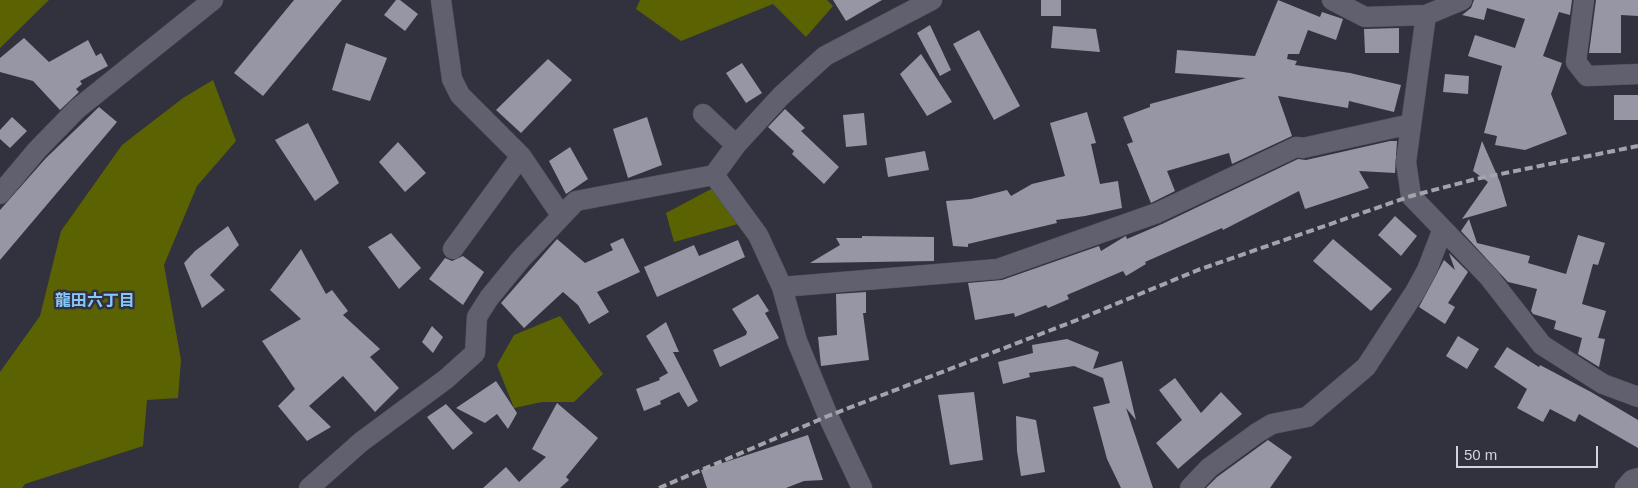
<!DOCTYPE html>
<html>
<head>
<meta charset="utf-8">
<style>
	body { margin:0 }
	#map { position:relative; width:1638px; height:488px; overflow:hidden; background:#32323e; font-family:Arial,sans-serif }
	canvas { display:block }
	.scale { position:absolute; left:1456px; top:446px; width:142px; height:22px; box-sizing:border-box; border:2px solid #d3d4db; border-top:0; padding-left:6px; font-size:15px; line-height:18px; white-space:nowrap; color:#d3d4db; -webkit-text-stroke:4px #32323e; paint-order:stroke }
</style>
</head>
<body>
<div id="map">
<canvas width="1638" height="488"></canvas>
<div class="scale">50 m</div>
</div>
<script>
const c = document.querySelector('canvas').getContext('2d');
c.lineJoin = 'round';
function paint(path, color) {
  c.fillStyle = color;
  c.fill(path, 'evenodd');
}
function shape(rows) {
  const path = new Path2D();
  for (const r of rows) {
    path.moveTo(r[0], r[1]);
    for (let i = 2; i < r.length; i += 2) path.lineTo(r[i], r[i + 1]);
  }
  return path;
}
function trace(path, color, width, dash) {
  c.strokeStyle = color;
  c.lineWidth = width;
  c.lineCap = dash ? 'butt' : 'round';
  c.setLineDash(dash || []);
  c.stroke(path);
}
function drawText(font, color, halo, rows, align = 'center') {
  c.font = font + ' Arial,"Noto Sans JP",sans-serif';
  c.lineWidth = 5;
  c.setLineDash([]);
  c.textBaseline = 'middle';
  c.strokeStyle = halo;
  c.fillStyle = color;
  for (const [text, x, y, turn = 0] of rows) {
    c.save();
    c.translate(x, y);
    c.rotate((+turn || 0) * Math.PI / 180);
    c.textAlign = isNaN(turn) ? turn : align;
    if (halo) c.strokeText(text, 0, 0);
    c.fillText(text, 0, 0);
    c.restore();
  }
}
paint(shape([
	[0,0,49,0,0,48],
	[640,0,827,0,833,6,806,37,773,4,681,41,636,9],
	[213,80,236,141,197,186,164,265,181,360,178,398,147,400,143,446,25,484,22,488,0,488,0,372,40,316,61,231,122,145,183,98],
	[713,188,738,224,674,242,666,213],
	[560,316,603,374,574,402,542,402,514,408,497,365,514,335]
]), '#5b6202');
paint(shape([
	[294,0,342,0,263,96,234,73],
	[396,0,400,0,418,14,405,31,384,15],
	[833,0,882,0,846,21],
	[1041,0,1061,0,1061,16,1041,16],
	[1278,0,1320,17,1322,12,1343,19,1336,40,1308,30,1299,54,1288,54,1287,59,1297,61,1295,65,1350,73,1401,85,1394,112,1349,101,1348,108,1278,96,1292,136,1232,164,1229,153,1167,171,1175,191,1151,203,1127,144,1133,142,1123,117,1150,107,1150,104,1246,78,1175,73,1177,50,1255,56],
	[1474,0,1572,0,1570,15,1559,12,1543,56,1562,63,1551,94,1567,134,1525,150,1495,145,1497,136,1484,133,1502,66,1468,56,1475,35,1515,48,1525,19,1487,8,1484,20,1462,15,1471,8],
	[1596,0,1638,0,1638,16,1621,15,1621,53,1589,53],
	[930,25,951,70,940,76,917,33],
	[1053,26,1096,29,1100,52,1051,48],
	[1399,28,1399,53,1365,53,1364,29],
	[979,30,1020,106,994,120,953,44],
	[24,38,49,62,88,40,96,56,101,53,108,66,80,81,82,84,76,89,79,92,60,110,33,81,0,72,0,58],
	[346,43,387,58,370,101,332,90],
	[921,54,952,102,927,116,900,74],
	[548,59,572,80,521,133,496,110],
	[742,63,762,93,746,103,726,73],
	[1445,74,1469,76,1468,94,1443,92],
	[1614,95,1638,95,1638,120,1614,120],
	[99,107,117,122,0,260,0,210,46,158],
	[785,109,805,128,801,131,839,167,824,184,792,154,794,151,768,127],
	[1087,112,1096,143,1091,144,1100,184,1118,181,1122,208,1085,216,1056,220,1057,223,968,244,968,247,953,246,946,201,971,199,1007,190,1011,196,1032,184,1065,176,1050,123],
	[864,113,867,145,846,147,843,115],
	[12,117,27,131,10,148,0,139,0,130],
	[647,117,662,165,628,178,613,129],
	[308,123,339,183,315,201,275,140],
	[1390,141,1397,141,1395,173,1359,171,1369,188,1305,209,1299,191,1223,230,1222,228,1145,262,1146,264,1126,276,1123,271,1067,295,1069,299,1048,308,1046,305,1015,317,1014,313,975,320,968,283,1002,280,1099,246,1101,251,1124,237,1126,236,1127,239,1162,224,1298,159,1306,160],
	[1482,141,1500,182,1507,206,1462,219,1488,182,1473,171],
	[398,142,426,173,405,192,379,162],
	[570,147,588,179,566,194,549,161],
	[925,151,929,170,888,177,885,158],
	[1395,216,1417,236,1401,256,1378,235],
	[1469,219,1477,243,1530,256,1528,263,1566,274,1578,235,1605,243,1598,265,1593,264,1582,304,1606,311,1598,338,1605,339,1599,367,1578,354,1582,338,1554,329,1556,321,1533,314,1531,311,1537,289,1508,282,1461,231],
	[228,226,239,245,210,275,225,290,202,308,184,263,195,251],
	[391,233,421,268,399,289,368,247],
	[862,236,934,237,934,261,810,263,840,245,836,238,862,238],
	[623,238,640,272,597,292,609,312,589,324,578,305,563,292,524,328,501,303,557,239,585,263,613,250,610,244],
	[1333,239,1392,289,1371,311,1313,261],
	[738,240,745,257,657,297,644,267,694,245,699,256],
	[301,249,326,294,332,290,348,311,343,315,380,349,370,357,399,388,375,412,343,376,309,406,331,427,307,441,278,406,295,389,262,341,301,319,270,290],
	[1449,253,1468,272,1448,303,1455,307,1445,324,1419,307,1444,260,1455,270],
	[463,256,484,272,463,305,429,279,445,258,452,261],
	[866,292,866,313,863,313,869,360,821,366,818,337,837,335,836,294],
	[758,294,769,311,765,313,779,338,720,367,713,350,746,335,747,332,732,309],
	[666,322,679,352,673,352,698,401,688,407,679,392,660,401,661,404,644,411,636,389,660,380,659,378,668,373,646,336],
	[432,326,443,337,433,353,422,342],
	[1458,336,1479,349,1467,369,1446,356],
	[1067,339,1099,352,1093,369,1122,361,1136,420,1126,408,1153,488,1121,488,1107,459,1093,407,1110,403,1103,378,1074,366,1029,373,1030,377,1003,384,998,362,1033,353,1032,345],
	[1507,347,1539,367,1540,365,1591,392,1638,420,1638,448,1579,414,1575,422,1550,409,1543,422,1517,408,1527,389,1494,367],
	[1175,378,1201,413,1221,392,1242,414,1178,469,1156,443,1182,420,1159,390],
	[496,381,517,413,508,429,497,414,485,423,456,408],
	[974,392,983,460,950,465,938,395],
	[557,403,598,438,566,477,569,480,560,488,483,488,506,467,519,482,546,457,532,449],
	[446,404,473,433,453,450,427,417],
	[1016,416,1036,420,1045,472,1021,476,1017,451],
	[808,435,823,480,804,481,786,488,707,488,701,470],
	[1268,440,1292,457,1270,488,1206,488,1217,477]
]), '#9696a4');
const minor = shape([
	[441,0,452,79,460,95,521,156,561,215],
	[1332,0,1365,17,1426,15,1462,0],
	[1584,0,1576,62,1587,76,1638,74],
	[1426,15,1406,162,1411,196,1489,277,1542,345,1603,384,1638,397],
	[703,114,736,145],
	[714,175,758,235,782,287,797,341,828,416,862,488],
	[0,194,37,150,77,109,213,0],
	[453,249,521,156],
	[782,287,998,269,1157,213,1296,147,1303,148,1411,124],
	[309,488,361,442,446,379,475,353,477,317,489,298,521,259,576,201,714,175,736,145,781,96,825,56,932,0],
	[1190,488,1209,468,1257,433,1272,424,1307,417,1366,367,1415,292,1427,270,1442,231],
	[1625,488,1632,480,1638,478]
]);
trace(minor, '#4e4e57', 21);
trace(minor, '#60606e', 20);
trace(shape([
	[659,488,828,416,1077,320,1198,270,1411,196,1476,179,1638,146]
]), '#a3a3ac', 4, [8, 4]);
drawText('bold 16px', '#87c8fc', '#32323e', [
	["龍田六丁目",95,302]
]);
</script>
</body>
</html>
